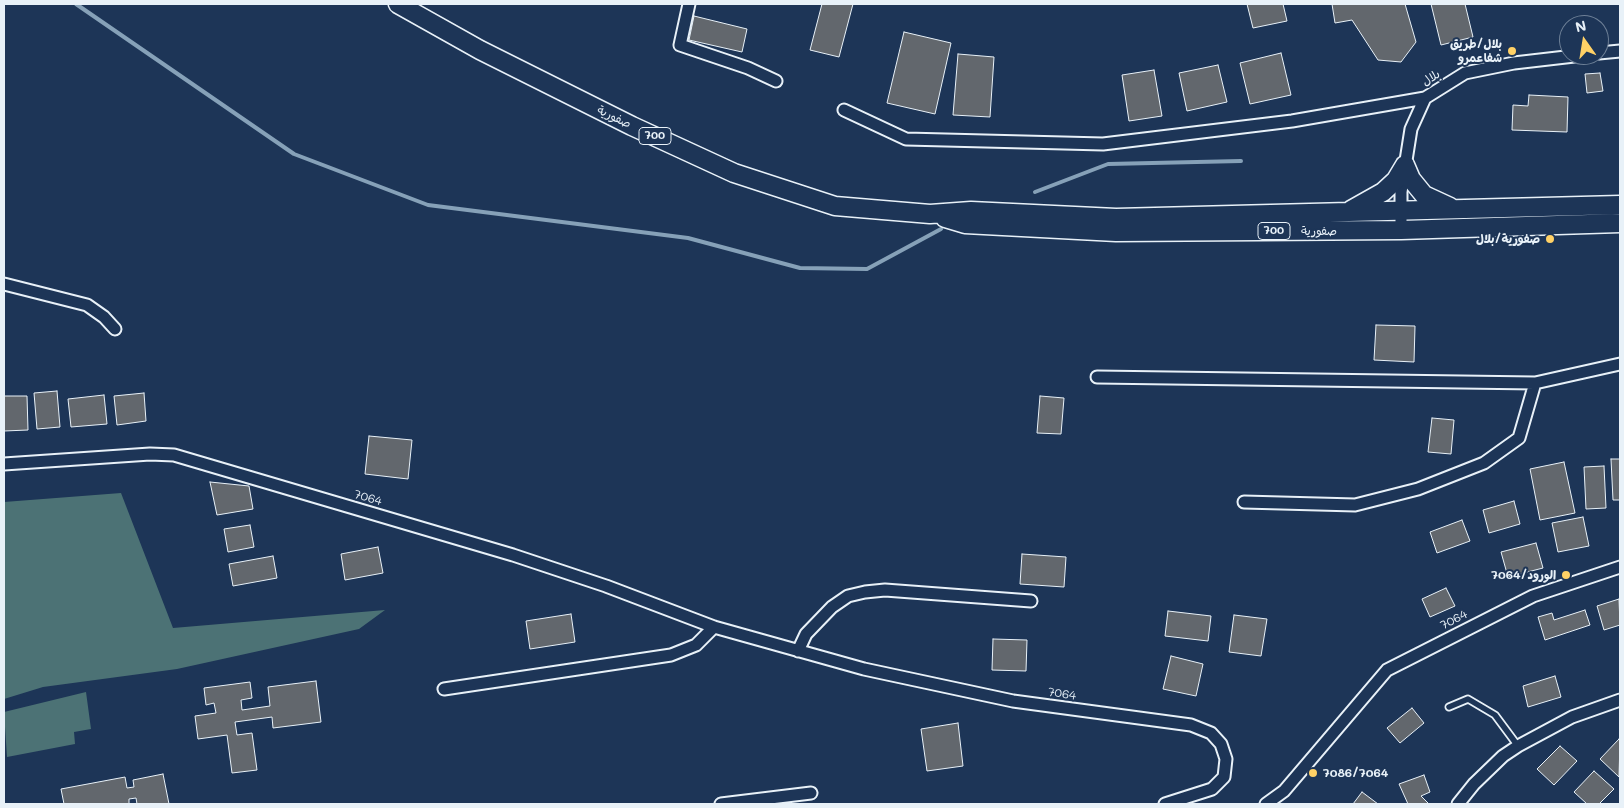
<!DOCTYPE html>
<html>
<head>
<meta charset="utf-8">
<style>
	body { margin:0 }
	#map { position:relative; width:1624px; height:808px; overflow:hidden; background:#1d3557; font-family:Mali,sans-serif }
	canvas { display:block }
	.frame { position:absolute; inset:0; border:5px solid #e8f1f8; pointer-events:none }
	.north { position:absolute; left:1559px; top:15px; width:50px; height:50px; box-sizing:border-box; background:#1d3557; border:1px solid #6e8097; border-radius:50%; rotate:347deg; font-size:14px; font-weight:700; line-height:20px; text-align:center; color:#e8f1f8 }
	.north::after { content:''; display:block; margin:auto; width:18px; height:22px; background:#ffd166; clip-path:polygon(50% 0,100% 100%,50% 72%,0 100%) }
</style>
</head>
<body>
<div id="map">
<canvas width="1624" height="808"></canvas>
<div class="frame"></div>
<div class="north">N</div>
</div>
<script>
const c = document.querySelector('canvas').getContext('2d');
c.lineJoin = 'round';
function paint(path, color) {
  c.fillStyle = color;
  c.fill(path, 'evenodd');
}
function shape(rows) {
  const path = new Path2D();
  for (const r of rows) {
    path.moveTo(r[0], r[1]);
    for (let i = 2; i < r.length; i += 2) path.lineTo(r[i], r[i + 1]);
  }
  return path;
}
function trace(path, color, width, dash) {
  c.strokeStyle = color;
  c.lineWidth = width;
  c.lineCap = dash ? 'butt' : 'round';
  c.setLineDash(dash || []);
  c.stroke(path);
}
function drawText(font, color, halo, rows, align = 'center') {
  c.font = font + ' Mali,"Playpen Sans Arabic",sans-serif';
  c.lineWidth = 4;
  c.setLineDash([]);
  c.textBaseline = 'middle';
  c.strokeStyle = halo;
  c.fillStyle = color;
  for (const [text, x, y, turn = 0] of rows) {
    c.save();
    c.translate(x, y);
    c.rotate((+turn || 0) * Math.PI / 180);
    c.textAlign = isNaN(turn) ? turn : align;
    if (halo) c.strokeText(text, 0, 0);
    c.fillText(text, 0, 0);
    c.restore();
  }
}
paint(shape([
	[121,493,173,628,385,610,359,629,177,669,43,687,4,699,4,502],
	[86,692,91,729,74,732,75,744,7,757,4,712]
]), '#4c7275');
trace(shape([
	[76,4,294,154,428,205,688,238,800,268,867,269,941,229],
	[1035,192,1108,164,1241,161]
]), '#86a1b8', 4);
const building = shape([
	[822,4,853,4,839,57,810,50,822,4],
	[1247,4,1283,4,1287,21,1253,28,1247,4],
	[1332,4,1405,4,1416,42,1401,62,1378,60,1352,20,1335,23,1332,4],
	[1431,4,1465,4,1473,37,1441,45,1431,4],
	[694,16,747,29,742,52,689,40,694,16],
	[904,32,951,43,935,114,887,103,904,32],
	[1281,53,1291,95,1250,104,1240,63,1281,53],
	[958,54,994,57,990,117,953,115,958,54],
	[1218,65,1227,102,1187,111,1179,73,1218,65],
	[1154,70,1162,116,1129,121,1122,75,1154,70],
	[1600,73,1603,91,1587,93,1585,74,1600,73],
	[1529,95,1568,97,1567,132,1512,130,1513,105,1528,106,1529,95],
	[1376,325,1415,326,1414,362,1374,360,1376,325],
	[57,391,60,427,37,429,34,393,57,391],
	[144,393,146,421,117,425,114,396,144,393],
	[104,395,107,424,71,427,68,399,104,395],
	[4,396,27,396,28,430,4,431,4,396],
	[1040,396,1064,398,1061,434,1037,433,1040,396],
	[1432,418,1454,420,1451,454,1428,452,1432,418],
	[369,436,412,440,408,479,365,474,369,436],
	[1611,459,1620,459,1620,500,1613,500,1611,459],
	[1564,462,1575,513,1540,520,1530,469,1564,462],
	[1604,466,1606,508,1586,509,1584,467,1604,466],
	[210,482,249,486,253,509,217,515,210,482],
	[1514,501,1520,524,1489,533,1483,510,1514,501],
	[1583,517,1589,546,1558,552,1552,523,1583,517],
	[1462,520,1470,541,1437,553,1430,532,1462,520],
	[250,525,254,547,228,552,224,529,250,525],
	[1536,543,1543,568,1508,577,1501,552,1536,543],
	[378,547,383,573,345,580,341,554,378,547],
	[1022,554,1066,557,1064,587,1020,584,1022,554],
	[273,556,277,578,233,586,229,564,273,556],
	[1446,588,1455,606,1430,617,1422,599,1446,588],
	[1619,599,1620,625,1604,630,1597,606,1619,599],
	[1585,610,1590,625,1545,640,1538,617,1552,613,1554,620,1585,610],
	[1168,611,1211,616,1208,641,1165,636,1168,611],
	[571,614,575,642,530,649,526,621,571,614],
	[1234,615,1267,619,1261,656,1229,652,1234,615],
	[993,639,1027,640,1026,671,992,670,993,639],
	[1171,656,1203,664,1196,696,1163,689,1171,656],
	[1555,676,1561,697,1528,707,1523,686,1555,676],
	[316,681,321,722,273,728,272,717,235,722,237,735,252,733,257,770,232,773,227,735,198,739,195,716,216,713,214,703,206,705,204,688,250,682,252,698,241,700,242,710,270,706,268,687,316,681],
	[1412,708,1424,723,1400,743,1387,728,1412,708],
	[958,723,963,766,927,771,921,729,958,723],
	[1619,739,1620,741,1619,777,1600,759,1619,739],
	[1560,746,1577,761,1554,785,1537,769,1560,746],
	[1594,771,1614,789,1599,804,1587,804,1574,792,1594,771],
	[163,774,169,804,137,804,136,798,129,799,129,804,64,804,61,789,125,777,127,788,134,787,133,780,163,774],
	[1424,775,1430,792,1421,796,1429,804,1408,804,1399,784,1424,775],
	[1362,792,1378,804,1353,804,1362,792]
]);
paint(building, '#62676d');
trace(building, '#e8f1f8', 1);
const service = shape([
	[1449,707,1468,699,1495,715,1518,746]
]);
const minor = shape([
	[689,4,680,45,748,68,776,81],
	[1599,53,1620,51],
	[844,110,906,139,1103,144,1292,121,1425,98],
	[1401,230,1401,192,1411,129,1425,98,1465,73,1514,63,1583,55],
	[4,284,87,305,104,317,115,329],
	[1097,377,1535,383,1620,364],
	[4,464,150,454,174,455,513,555,606,586,714,627,864,669,1013,701,1191,725,1211,733,1221,744,1226,759,1224,777,1212,789,1165,804],
	[1244,502,1355,505,1418,489,1484,463,1519,438,1535,383],
	[798,651,806,634,832,607,848,596,865,592,885,590,1031,601],
	[444,689,671,655,696,645,714,627],
	[721,804,811,793],
	[1266,804,1284,791,1387,670,1533,596,1620,567],
	[1458,804,1474,784,1503,756,1518,746,1572,717,1620,700]
]);
const primary = shape([
	[398,4,480,50,632,126,734,173,835,206,930,214,971,211,1116,218,1620,205],
	[1405,165,1411,179,1424,195,1450,207],
	[1351,210,1383,192,1396,180,1405,165],
	[945,218,965,224,1116,232,1401,230,1620,223]
]);
trace(service, '#e8f1f8', 9);
trace(minor, '#e8f1f8', 15);
trace(primary, '#e8f1f8', 21);
trace(service, '#1d3557', 5.5);
trace(minor, '#1d3557', 11);
trace(primary, '#1d3557', 18);
for (const [x, y, r, color] of [
	[1512,51,5,"#ffd166"],
	[1550,239,5,"#ffd166"],
	[1566,575,5,"#ffd166"],
	[1313,773,5,"#ffd166"]
]) {
  const dot = new Path2D();
  dot.arc(x, y, r, 0, 2 * Math.PI);
  c.fillStyle = color;
  c.fill(dot);
  trace(dot, '#1d3557', 2);
}
for (const [x, y, w] of [
	[655,136,32],
	[1274,231,32]
]) {
  const box = new Path2D();
  box.roundRect(x - w / 2, y - 8.5, w, 17, 4);
  c.fillStyle = '#1d3557';
  c.fill(box);
  trace(box, '#e8f1f8', 1);
}
drawText('bold 11px', '#e8f1f8', null, [
	["700",655,136],
	["700",1274,231]
]);
drawText('bold 12px', '#e8f1f8', '#1d3557', [
	["بلال/طريق",1502,44],
	["شفاعمرو",1502,58],
	["صفورية/بلال",1540,239],
	["الورود/7064",1556,575],
	["7086/7064",1323,773,"left"]
], 'right');
drawText('12px', '#e8f1f8', '#1d3557', [
	["بلال",1431,78,-32],
	["صفورية",614,117,26],
	["صفورية",1319,231],
	["7064",368,498,16],
	["7064",1454,620,-27],
	["7064",1062,694,8]
]);
</script>
</body>
</html>
